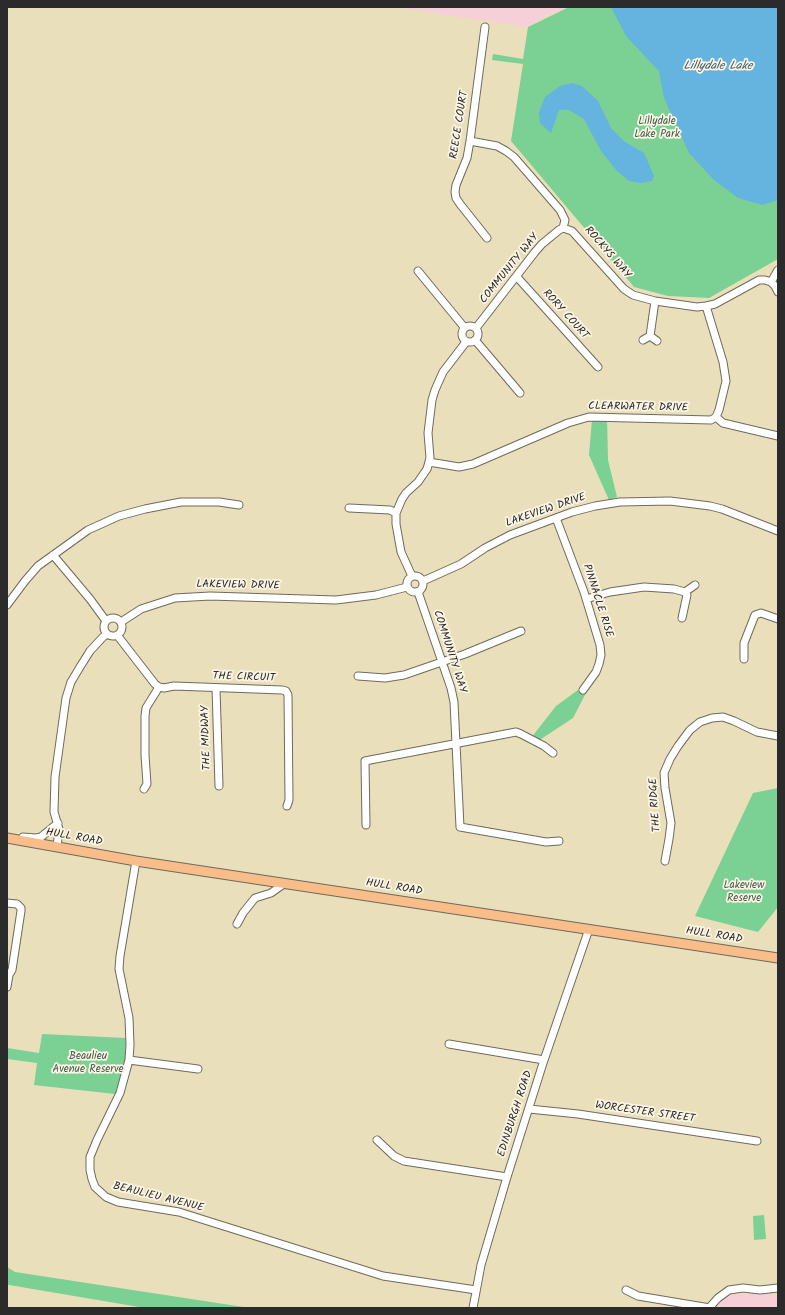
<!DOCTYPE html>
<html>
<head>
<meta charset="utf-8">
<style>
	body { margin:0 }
	#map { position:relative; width:785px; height:1315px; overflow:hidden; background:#eadfbb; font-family:Kalam,sans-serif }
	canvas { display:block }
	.frame { position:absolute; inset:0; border:8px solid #2b2b2b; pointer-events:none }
</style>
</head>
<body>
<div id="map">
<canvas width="785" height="1315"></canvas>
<div class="frame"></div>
</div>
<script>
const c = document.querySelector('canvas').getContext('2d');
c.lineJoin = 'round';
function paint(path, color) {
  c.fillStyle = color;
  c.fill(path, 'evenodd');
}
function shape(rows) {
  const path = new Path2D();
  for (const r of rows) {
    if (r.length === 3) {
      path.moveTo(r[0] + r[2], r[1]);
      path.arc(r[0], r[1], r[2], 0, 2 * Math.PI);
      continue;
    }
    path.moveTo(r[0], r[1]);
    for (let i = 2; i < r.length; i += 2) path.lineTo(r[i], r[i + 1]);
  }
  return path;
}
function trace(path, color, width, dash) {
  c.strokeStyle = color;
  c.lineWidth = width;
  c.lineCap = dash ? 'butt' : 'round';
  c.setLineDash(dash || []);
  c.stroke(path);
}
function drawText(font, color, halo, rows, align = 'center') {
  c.font = font + ' Kalam,sans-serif';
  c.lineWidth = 3.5;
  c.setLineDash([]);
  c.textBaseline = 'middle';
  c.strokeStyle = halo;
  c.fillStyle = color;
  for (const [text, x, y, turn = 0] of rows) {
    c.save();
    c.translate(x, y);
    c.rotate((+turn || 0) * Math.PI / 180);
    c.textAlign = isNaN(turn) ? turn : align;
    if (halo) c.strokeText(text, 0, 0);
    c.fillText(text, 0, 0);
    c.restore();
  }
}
paint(shape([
	[392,7,569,7,548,15,528,27],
	[729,1294,763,1294,778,1295,778,1308,715,1308]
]), '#f6cfd9');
paint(shape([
	[569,7,778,7,778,259,709,298,668,296,634,287,511,141,523,64,492,60,493,54,523,59,528,27],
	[607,417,608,460,617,497,609,500,589,455,592,419],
	[578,690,586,693,573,718,538,741,531,738,556,706],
	[778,788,778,907,758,932,695,916,753,793],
	[42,1034,126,1038,125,1064,115,1094,34,1085,37,1063,7,1059,7,1048,39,1053],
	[764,1215,766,1239,754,1240,753,1216],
	[7,1267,15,1272,250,1308,145,1308,9,1285,7,1284]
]), '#7bd093');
paint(shape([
	[611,7,778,7,778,200,762,205,738,198,714,180,689,153,664,98,659,71,626,36],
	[572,83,582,86,598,101,611,128,625,142,644,153,654,176,652,181,641,183,629,181,617,171,601,151,584,119,569,110,559,110,551,133,540,123,539,112,545,97,560,86]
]), '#65b3df');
const minor = shape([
	[485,27,470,141,467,158,456,185,455,192,456,198,460,204,487,238],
	[470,141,497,146,506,151,514,157,560,210,565,220,563,228],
	[563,228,572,231,624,289,633,295,655,301,697,307,706,306,715,304,759,280,765,280,771,282,778,270],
	[418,271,464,327],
	[517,277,598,367],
	[771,282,775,286,778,292],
	[470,334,8],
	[476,328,535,252,542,244,559,230,563,228],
	[650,336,655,301],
	[475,340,520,393],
	[643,340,650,336,657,341],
	[716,417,723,423,778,436],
	[429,462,459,467,473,464,568,423,589,417,711,420,716,417,719,410,726,381,723,362,706,306],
	[349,508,390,510,396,513],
	[556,518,584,592,600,645,601,655,599,664,596,672,583,690],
	[53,555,90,599,106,621],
	[415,584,8],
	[412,576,401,552,396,524,396,513,402,499,406,493,418,482,427,469,430,458,428,433,432,400,435,390,443,372,466,342],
	[423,581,461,564,485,548,510,535,572,512,595,506,620,502,670,501,710,506,722,509,778,531],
	[418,592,451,688,454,702,460,827,546,842,559,841],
	[685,592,695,585],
	[586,599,610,592,644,587,674,589,685,592],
	[7,605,25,581,38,566,88,530,119,516,145,509,181,502,219,502,239,505],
	[113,627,9],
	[682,618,687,595,685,592],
	[121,622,141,609,175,598,210,596,336,600,376,595,407,587],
	[117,635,155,684,159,687,164,688,174,686,282,690,286,691,288,695,289,800,287,806],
	[744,659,744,643,755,615,761,613,778,619],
	[358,676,385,678,404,675,465,654,521,631],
	[216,688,219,786],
	[144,789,147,784,145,755,145,716,146,708,159,687],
	[366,825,365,761,516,732,521,734,544,746,553,753],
	[23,837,36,838,41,837,58,823],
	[57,847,59,829,54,812,55,777,66,698,71,682,80,667,90,651,103,637,107,634],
	[136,861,120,956,119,969,129,1018,130,1045,129,1060,120,1093,97,1140,90,1157,90,1170,92,1179,95,1187,106,1197,118,1202,179,1212,383,1276,476,1290],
	[665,861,669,839,671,823,665,788,664,773,670,759,678,746,690,730,700,722,712,718,723,717,734,721,757,732,778,736],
	[7,903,17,904,21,908,21,911,12,970,9,975,7,987],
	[237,924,243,913,255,898,271,893,285,883],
	[449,1044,544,1060],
	[129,1060,198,1069],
	[529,1109,578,1114,757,1141],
	[377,1140,394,1156,404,1161,507,1177],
	[626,1290,638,1296,710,1308],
	[473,1308,481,1265,507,1177,544,1060,589,929],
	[709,1308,718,1298,729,1290,743,1288,760,1290,778,1288]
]);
const major = shape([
	[7,838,136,861,778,958]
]);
trace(minor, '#6e6a5d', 9);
trace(major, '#6e6a5d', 11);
trace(minor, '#fff', 7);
trace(major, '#f8bd89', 9);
drawText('11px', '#435d4a', '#fcf5e5', [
	["Lillydale",657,122],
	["Lake Park",657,135],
	["Lakeview",744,886],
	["Reserve",744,899],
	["Beaulieu",88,1057],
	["Avenue Reserve",88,1070]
]);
drawText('11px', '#2b2b2b', '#fcf5e5', [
	["REECE COURT",460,125,-81],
	["ROCKYS WAY",607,253,49],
	["COMMUNITY WAY",510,269,-51],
	["RORY COURT",565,315,48],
	["CLEARWATER DRIVE",638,408,1],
	["LAKEVIEW DRIVE",546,511,-19],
	["LAKEVIEW DRIVE",238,586,1],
	["PINNACLE RISE",597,601,72],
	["COMMUNITY WAY",449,652,72],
	["THE CIRCUIT",244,678,2],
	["THE MIDWAY",207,738,-92],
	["THE RIDGE",656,805,-94],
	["HULL ROAD",74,838,10],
	["HULL ROAD",394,888,9],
	["HULL ROAD",714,936,9],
	["WORCESTER STREET",645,1113,8],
	["EDINBURGH ROAD",516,1114,-72],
	["BEAULIEU AVENUE",158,1198,14]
]);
drawText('italic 12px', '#3f5b6a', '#fcf5e5', [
	["Lillydale Lake",718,67]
]);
</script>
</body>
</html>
